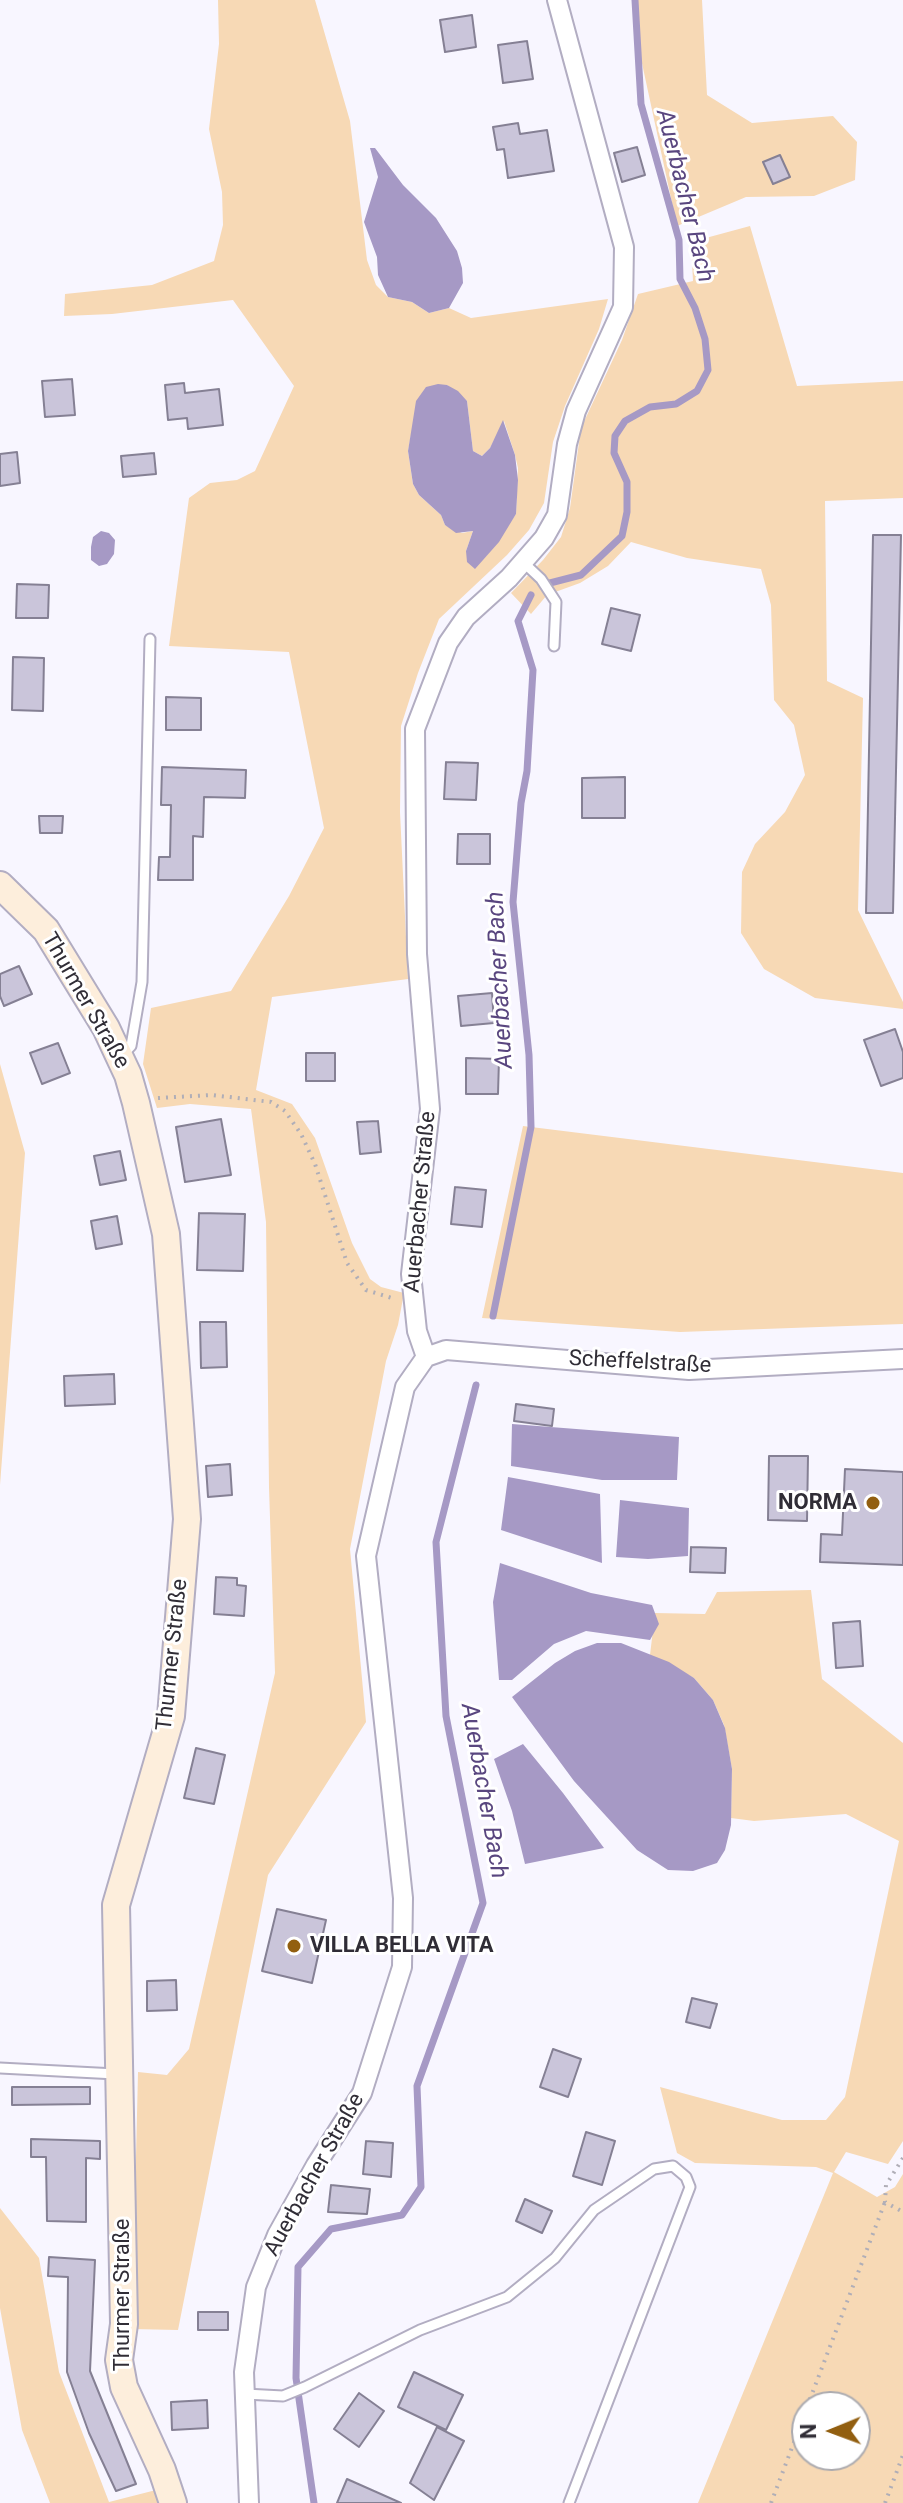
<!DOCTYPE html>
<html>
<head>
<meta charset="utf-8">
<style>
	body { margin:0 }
	#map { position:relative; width:903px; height:2503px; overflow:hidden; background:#f8f6ff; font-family:Roboto,sans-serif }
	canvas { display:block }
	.north { position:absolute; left:791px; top:2391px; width:80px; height:80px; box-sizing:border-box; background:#fff; border:2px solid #acabaf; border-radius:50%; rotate:269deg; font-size:22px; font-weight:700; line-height:32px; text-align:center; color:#302d36 }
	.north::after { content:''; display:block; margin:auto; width:28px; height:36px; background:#925f10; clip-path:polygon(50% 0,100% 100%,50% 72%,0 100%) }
</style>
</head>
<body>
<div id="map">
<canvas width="903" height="2503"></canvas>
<div class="north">N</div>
</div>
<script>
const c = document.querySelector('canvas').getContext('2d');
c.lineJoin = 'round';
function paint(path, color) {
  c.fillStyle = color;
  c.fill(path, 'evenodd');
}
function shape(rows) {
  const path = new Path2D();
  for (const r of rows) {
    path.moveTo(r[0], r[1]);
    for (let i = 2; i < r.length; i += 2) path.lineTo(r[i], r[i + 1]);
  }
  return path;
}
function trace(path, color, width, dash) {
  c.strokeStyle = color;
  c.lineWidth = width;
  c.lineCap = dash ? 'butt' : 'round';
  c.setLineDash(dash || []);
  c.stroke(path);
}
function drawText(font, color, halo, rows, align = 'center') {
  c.font = font + ' Roboto,sans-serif';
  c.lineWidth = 6;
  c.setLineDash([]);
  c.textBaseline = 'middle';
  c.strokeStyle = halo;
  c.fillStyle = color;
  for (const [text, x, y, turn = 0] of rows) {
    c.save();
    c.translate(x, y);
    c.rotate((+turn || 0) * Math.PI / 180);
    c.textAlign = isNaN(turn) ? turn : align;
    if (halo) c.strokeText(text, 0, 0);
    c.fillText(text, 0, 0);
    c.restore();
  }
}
paint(shape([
	[218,0,315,0,350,121,367,260,376,285,388,297,412,302,429,313,449,308,471,318,608,299,599,329,565,406,553,442,544,503,529,530,507,555,439,619,418,673,401,726,400,812,408,979,272,997,256,1090,292,1104,315,1138,352,1243,370,1279,381,1287,404,1293,398,1325,386,1361,350,1549,366,1722,268,1875,178,2330,132,2329,138,2072,167,2075,189,2049,275,1673,269,1487,266,1222,251,1109,190,1104,157,1108,143,1064,151,1008,231,991,289,896,324,828,289,652,169,646,189,498,210,483,237,480,255,471,294,386,233,300,112,314,64,316,65,294,152,285,214,261,223,225,222,192,209,129,219,44],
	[447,385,467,401,473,451,482,456,490,448,504,421,515,455,518,468,516,514,486,556,466,551,473,531,462,533,445,525,441,515,419,495,413,484,408,451,411,435],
	[635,0,702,0,707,95,752,123,833,116,857,142,855,180,814,196,746,197,677,226,640,54],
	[750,226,797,386,903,381,903,498,825,501,827,681,863,698,858,910,903,1002,903,1009,815,998,764,969,741,933,742,872,755,844,785,812,805,775,794,725,774,700,771,605,761,569,687,558,631,542,608,566,580,583,547,595,531,614,511,593,543,560,561,537,570,508,581,428,622,340,638,294,693,281,691,242],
	[0,1064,25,1153,0,1485],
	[523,1126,903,1173,903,1324,680,1332,482,1318],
	[811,1590,822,1679,903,1743,903,2141,888,2164,846,2152,834,2172,877,2197,895,2187,903,2174,903,2503,698,2503,833,2173,816,2167,695,2163,677,2153,660,2087,782,2120,826,2120,845,2097,899,1841,846,1814,754,1821,731,1818,732,1769,724,1725,713,1700,694,1678,650,1655,655,1613,705,1614,717,1592],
	[807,2407,855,2407,855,2455,807,2455],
	[0,2208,39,2258,59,2372,109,2502,156,2490,161,2503,50,2503,22,2430,0,2308]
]), '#f7d9b5');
paint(shape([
	[370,148,375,148,403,185,436,218,457,251,462,268,463,283,449,308,429,313,412,302,388,297,378,275,377,257,364,222,378,177],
	[438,384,447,385,458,391,467,401,473,451,482,456,490,448,503,420,515,455,518,480,516,514,499,542,475,569,467,562,466,551,473,531,456,533,445,525,441,515,419,495,413,484,408,451,416,401,426,387],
	[101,531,109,533,115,540,114,554,107,564,99,566,91,560,91,547,93,537],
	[512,1424,679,1437,677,1480,602,1480,511,1466],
	[508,1477,600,1494,602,1563,501,1530],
	[620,1500,689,1508,688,1556,648,1559,616,1557],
	[500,1563,591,1593,652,1605,659,1624,650,1640,586,1631,554,1644,512,1680,499,1680,493,1602],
	[597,1643,621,1643,669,1662,694,1678,713,1700,725,1728,732,1769,731,1825,725,1850,717,1863,693,1871,668,1870,637,1850,574,1781,512,1697,555,1663,575,1651],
	[523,1744,563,1793,604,1848,525,1864,512,1811,494,1759]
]), '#a699c5');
trace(shape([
	[546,584,581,575,622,536,627,512,627,482,614,453,615,436,625,421,650,407,676,404,697,391,708,370,705,339,695,308,680,279,679,240,641,104,635,0],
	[493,1316,531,1127,529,1055,513,902,521,803,527,771,533,670,518,621,531,595],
	[314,2503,296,2378,298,2267,331,2229,402,2215,421,2187,417,2086,483,1903,446,1716,436,1542,476,1385]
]), '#a699c5', 7);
const building = shape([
	[472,15,476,47,445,52,440,20,472,15],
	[527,41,533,79,503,83,498,45,527,41],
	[518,123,520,134,547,130,554,171,508,178,504,149,497,150,493,127,518,123],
	[637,147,645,175,622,182,614,153,637,147],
	[780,155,790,177,773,184,763,162,780,155],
	[72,379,75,415,45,417,42,381,72,379],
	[184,383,185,393,219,389,223,425,188,429,187,418,168,420,165,385,184,383],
	[17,452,20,483,0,486,0,454,17,452],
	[154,453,156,474,123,477,121,456,154,453],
	[873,535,901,535,893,913,866,913,873,535],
	[17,584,49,585,48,618,16,618,17,584],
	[611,608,640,615,631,651,602,644,611,608],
	[13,657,44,658,43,711,12,710,13,657],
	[166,697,201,698,201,730,166,730,166,697],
	[446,762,478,763,476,800,444,799,446,762],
	[162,767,246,770,245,798,204,797,203,837,193,836,193,880,158,880,159,857,170,857,171,805,161,805,162,767],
	[625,777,625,818,582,818,582,778,625,777],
	[39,816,63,816,62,833,40,833,39,816],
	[458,834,490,834,490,864,457,864,458,834],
	[19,966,32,994,4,1006,0,996,0,974,19,966],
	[492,993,494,1023,461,1026,458,996,492,993],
	[895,1029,903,1052,903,1078,881,1086,864,1040,895,1029],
	[58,1043,70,1073,42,1084,30,1053,58,1043],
	[306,1053,335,1053,335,1081,306,1081,306,1053],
	[466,1058,499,1059,498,1094,466,1094,466,1058],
	[221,1119,231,1175,185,1182,176,1127,221,1119],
	[378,1121,381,1152,360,1154,357,1122,378,1121],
	[120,1151,126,1180,100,1185,94,1156,120,1151],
	[455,1187,486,1190,482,1227,451,1224,455,1187],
	[199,1213,245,1214,243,1271,197,1270,199,1213],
	[117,1216,122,1244,96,1249,91,1221,117,1216],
	[200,1322,226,1322,227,1367,201,1368,200,1322],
	[114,1374,115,1404,65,1406,64,1376,114,1374],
	[516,1404,554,1409,552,1426,514,1421,516,1404],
	[769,1456,808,1456,807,1521,768,1520,769,1456],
	[230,1464,232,1495,208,1497,206,1466,230,1464],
	[845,1469,903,1472,903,1565,820,1562,821,1534,842,1535,845,1469],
	[691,1547,726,1548,725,1573,690,1572,691,1547],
	[216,1577,237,1578,237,1585,246,1586,244,1616,214,1614,216,1577],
	[860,1621,863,1666,836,1668,833,1623,860,1621],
	[196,1748,225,1755,214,1804,184,1798,196,1748],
	[277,1909,326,1920,312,1983,262,1971,277,1909],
	[176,1980,177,2010,147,2011,147,1981,176,1980],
	[692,1998,717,2004,710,2028,686,2022,692,1998],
	[553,2049,581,2059,568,2097,540,2087,553,2049],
	[12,2087,90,2087,90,2104,12,2105,12,2087],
	[586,2132,615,2141,602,2185,573,2176,586,2132],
	[31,2139,100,2141,100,2159,86,2158,86,2222,47,2221,46,2157,31,2157,31,2139],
	[366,2141,393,2143,391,2177,363,2174,366,2141],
	[331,2185,370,2189,367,2214,328,2212,331,2185],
	[525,2199,552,2211,542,2233,516,2221,525,2199],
	[49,2257,95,2260,90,2371,136,2484,116,2491,89,2433,67,2372,68,2277,48,2276,49,2257],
	[198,2312,228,2312,228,2330,198,2330,198,2312],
	[414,2372,463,2395,446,2430,398,2407,414,2372],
	[359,2393,384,2411,359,2447,334,2429,359,2393],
	[207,2400,208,2428,172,2430,171,2402,207,2400],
	[437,2427,464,2441,434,2500,410,2483,437,2427],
	[347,2479,401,2503,337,2503,347,2479]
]);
paint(building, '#cac5da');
trace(building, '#858094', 2);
const lane = shape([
	[523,562,541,579,556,602,554,646],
	[122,1055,131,1046,142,982,150,639],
	[0,2068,116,2074],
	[245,2394,283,2396,305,2387,420,2330,507,2297,555,2258,594,2210,654,2169,673,2166,686,2177,690,2187,569,2503]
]);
const street = shape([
	[426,1357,417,1331,411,1274,430,1109,417,954,415,729,448,643,466,617,509,578,544,538,557,515,567,444,576,411,623,307,624,247,557,0],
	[249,2503,244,2372,256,2287,277,2235,316,2165,362,2093,402,1967,403,1898,366,1556,405,1387,426,1357,446,1350,689,1370,903,1359]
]);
const secondary = shape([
	[0,885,46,930,106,1028,128,1075,136,1103,166,1234,187,1519,171,1716,116,1905,124,2324,119,2360,124,2387,162,2470,173,2503]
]);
trace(lane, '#b2adc2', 13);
trace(street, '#b2adc2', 22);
trace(secondary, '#b2adc2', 30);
trace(shape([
	[158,1098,212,1095,271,1102,285,1111,301,1134,315,1164,347,1263,366,1290,395,1299],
	[903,2158,886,2185,885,2202,903,2212],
	[807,2407,885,2202],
	[771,2503,807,2408],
	[885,2503,903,2455]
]), '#b0aeb7', 4, [2, 6]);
trace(lane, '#fff', 9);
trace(street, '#fff', 18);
trace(secondary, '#fdeedc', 26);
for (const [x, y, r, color] of [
	[873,1503,8,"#925f10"],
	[294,1946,8,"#925f10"]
]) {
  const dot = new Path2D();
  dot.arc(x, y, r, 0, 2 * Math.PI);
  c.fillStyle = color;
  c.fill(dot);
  trace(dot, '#fff', 3);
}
drawText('22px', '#302d36', '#fff', [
	["Thurmer Straße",85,1001,60],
	["Auerbacher Straße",421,1202,-85],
	["Scheffelstraße",640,1363,3],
	["Thurmer Straße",173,1655,-84],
	["Auerbacher Straße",315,2175,-61],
	["Thurmer Straße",123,2295,-90]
]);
drawText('bold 22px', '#302d36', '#fff', [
	["NORMA",857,1503],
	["VILLA BELLA VITA",310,1946,"left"]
], 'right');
drawText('italic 24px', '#59467f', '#fff', [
	["Auerbacher Bach",684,196,76],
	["Auerbacher Bach",501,980,-93],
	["Auerbacher Bach",483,1791,80]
]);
</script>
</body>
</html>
